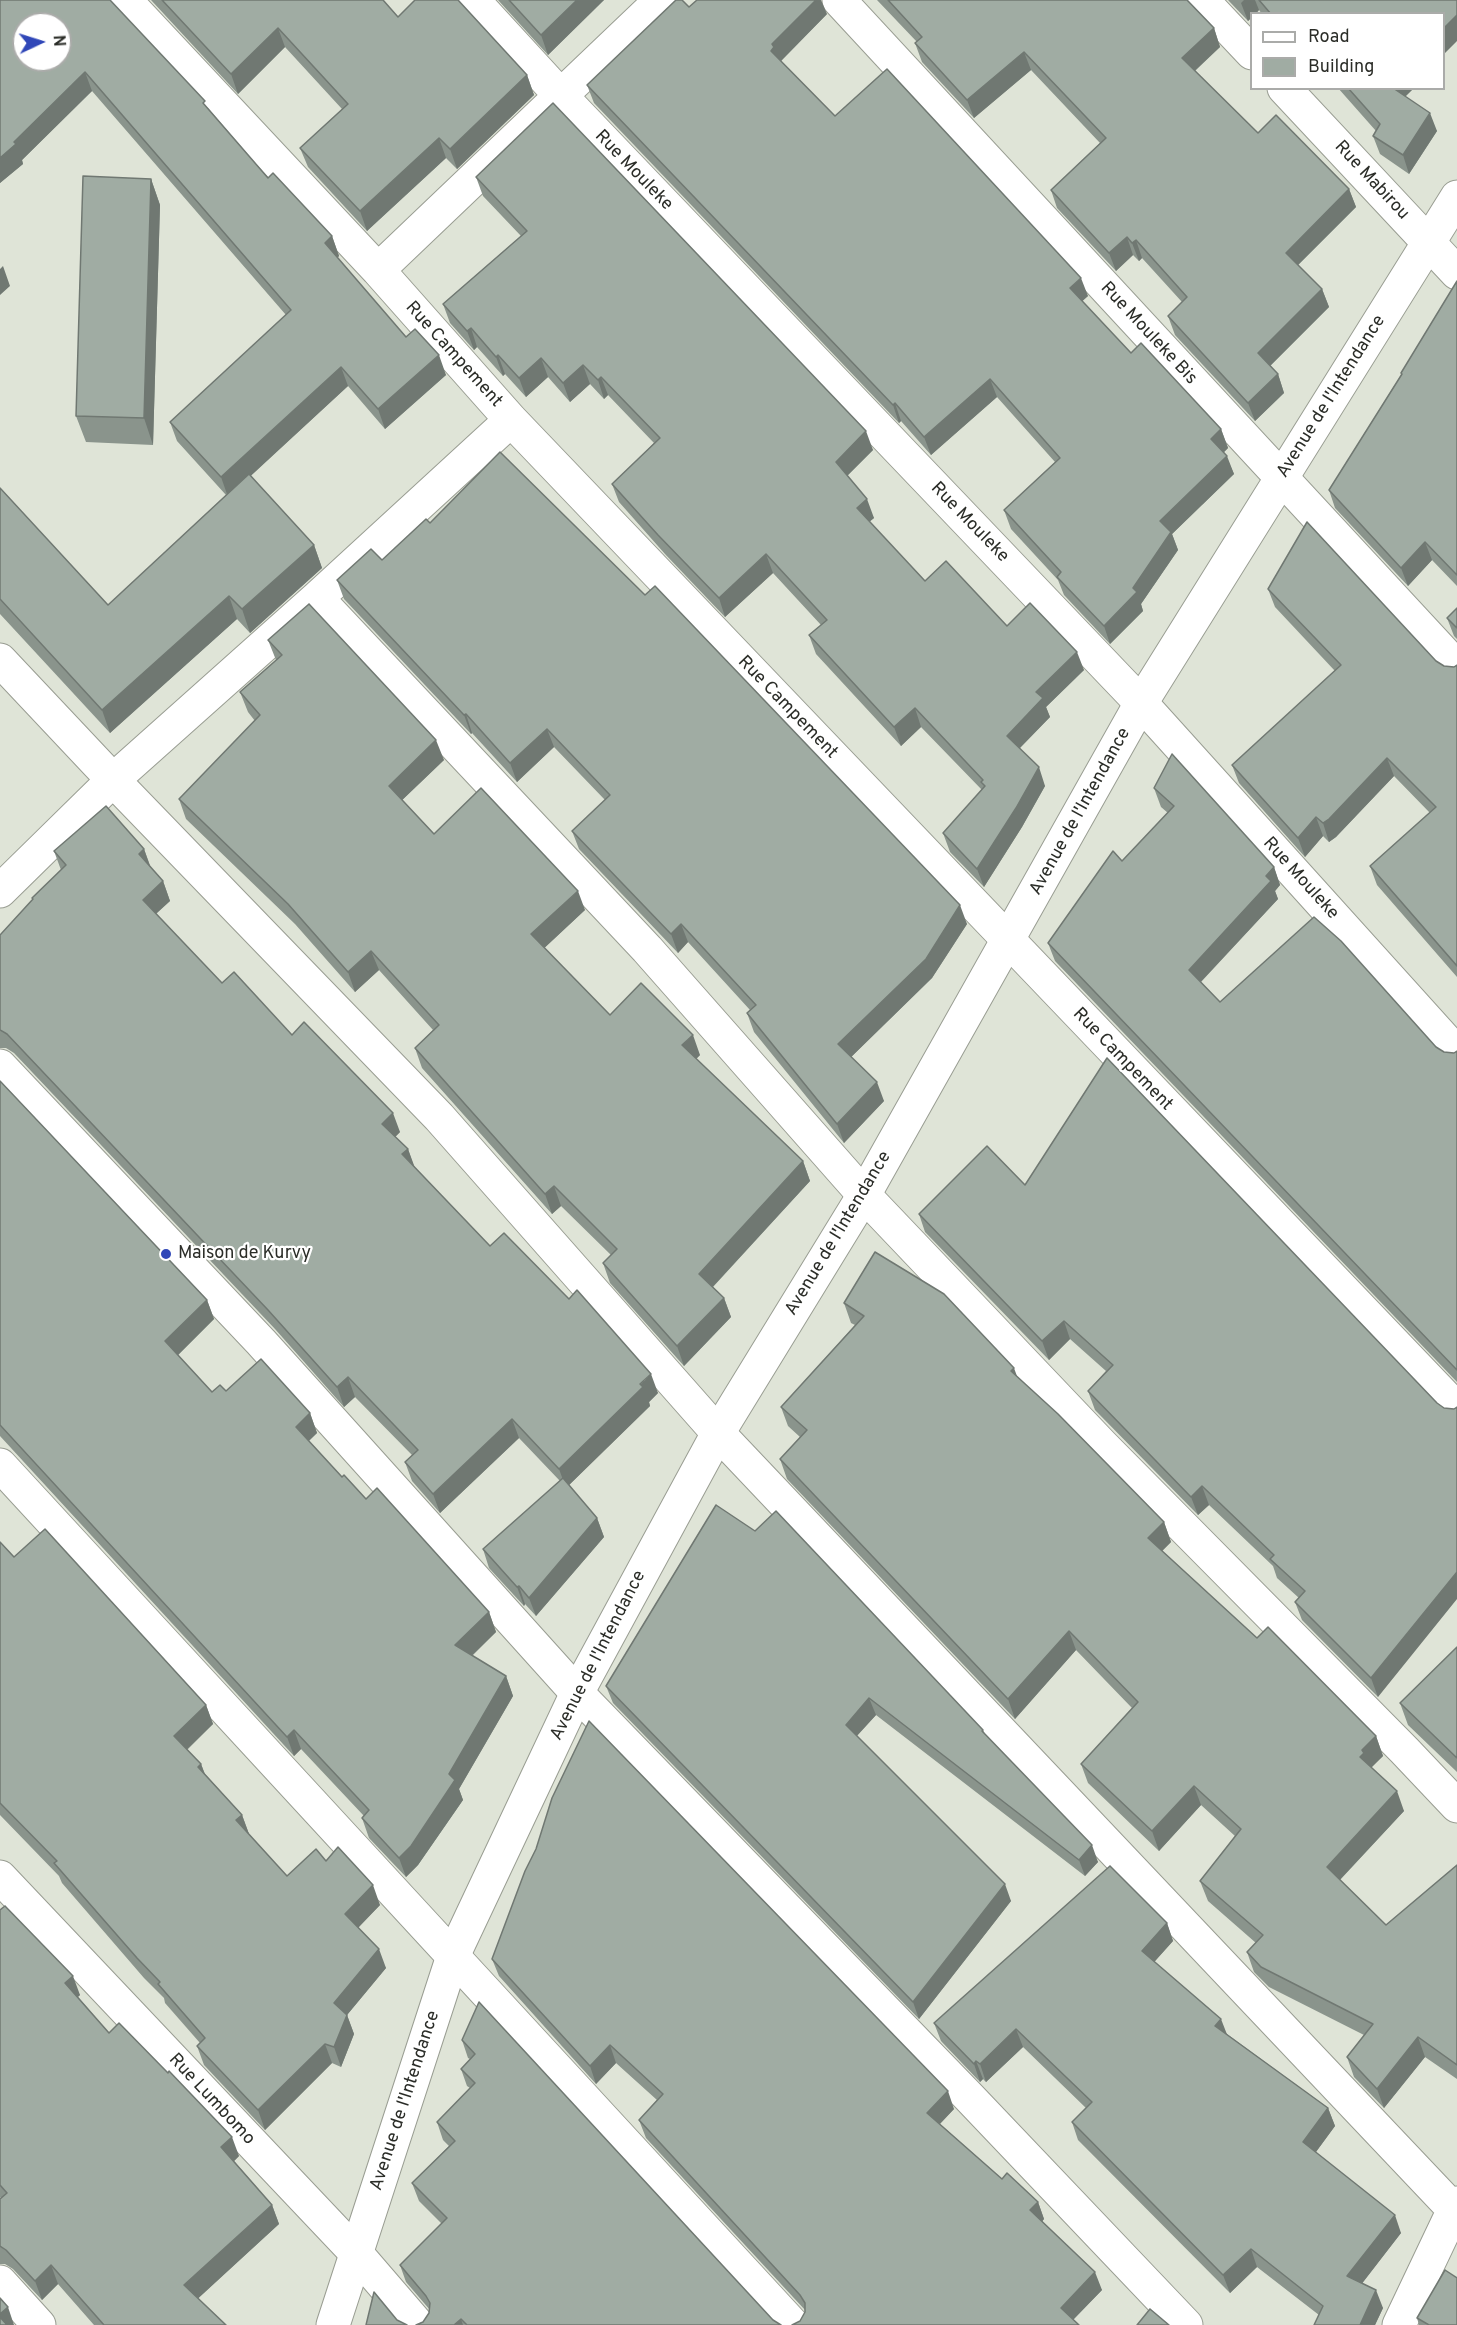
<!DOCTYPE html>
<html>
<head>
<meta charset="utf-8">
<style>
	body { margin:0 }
	#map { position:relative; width:1457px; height:2325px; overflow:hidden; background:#dfe4d7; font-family:Overpass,sans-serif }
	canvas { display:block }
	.legend { position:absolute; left:1250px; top:12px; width:195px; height:78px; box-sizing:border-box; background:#fff; border:2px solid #aaaba9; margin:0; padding:8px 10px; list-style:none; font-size:18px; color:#2b2d28 }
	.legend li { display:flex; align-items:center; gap:12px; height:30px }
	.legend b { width:30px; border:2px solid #aaaba9 }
	.north { position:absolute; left:12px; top:12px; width:60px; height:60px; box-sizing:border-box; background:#fff; border:2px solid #aaaba9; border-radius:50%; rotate:86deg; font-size:16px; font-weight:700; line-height:24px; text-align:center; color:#2b2d28 }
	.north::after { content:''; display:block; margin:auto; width:21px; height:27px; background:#3047b8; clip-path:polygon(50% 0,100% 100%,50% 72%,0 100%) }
</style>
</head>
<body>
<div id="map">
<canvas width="1457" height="2325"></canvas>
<ul class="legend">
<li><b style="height:8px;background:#fff"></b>Road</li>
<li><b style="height:16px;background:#a0aca3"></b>Building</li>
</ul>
<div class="north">N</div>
</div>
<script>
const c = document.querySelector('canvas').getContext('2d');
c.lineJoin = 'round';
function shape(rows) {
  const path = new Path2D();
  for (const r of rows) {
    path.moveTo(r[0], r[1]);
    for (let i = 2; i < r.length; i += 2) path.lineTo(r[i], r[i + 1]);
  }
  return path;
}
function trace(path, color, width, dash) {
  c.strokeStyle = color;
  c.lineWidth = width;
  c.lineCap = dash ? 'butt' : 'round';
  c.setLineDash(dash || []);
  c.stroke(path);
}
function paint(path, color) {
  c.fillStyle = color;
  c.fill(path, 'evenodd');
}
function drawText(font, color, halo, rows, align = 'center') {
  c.font = font + ' Overpass,sans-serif';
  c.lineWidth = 4.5;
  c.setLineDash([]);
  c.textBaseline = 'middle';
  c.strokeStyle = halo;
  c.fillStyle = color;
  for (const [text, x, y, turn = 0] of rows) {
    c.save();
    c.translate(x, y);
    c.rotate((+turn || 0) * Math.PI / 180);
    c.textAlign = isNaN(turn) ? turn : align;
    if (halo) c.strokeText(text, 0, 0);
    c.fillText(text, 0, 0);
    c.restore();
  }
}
const minor = shape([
	[125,0,378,270,511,420,1457,1409],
	[473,0,561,96,1141,703,1457,1053],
	[839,0,1457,667],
	[1202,0,1252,53],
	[1284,88,1457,273],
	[378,270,661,0],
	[317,598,647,949,864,1195,1102,1445,1404,1750,1457,1806],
	[0,660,113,780,439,1117,718,1433,1457,2213],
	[0,891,113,780,317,598,511,420],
	[0,1066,261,1342,577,1693,969,2097,1186,2325],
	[0,1465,793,2325],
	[0,1877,356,2253,418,2325],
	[0,2282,39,2325],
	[1399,2325,1457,2203]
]);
const tertiary = shape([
	[333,2325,453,1956,577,1693,718,1433,864,1195,1141,703,1457,197]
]);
trace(minor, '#999d92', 35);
trace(tertiary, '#999d92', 35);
trace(minor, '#fff', 33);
trace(tertiary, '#fff', 33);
paint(shape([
	[0,0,208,108,268,178,332,236,339,256,337,258,406,337,446,375,385,429,348,386,250,476,314,545,322,568,250,633,237,619,110,733,0,614,0,488,108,605,226,495,177,441,170,422,286,315,92,91,22,160,23,164,0,183],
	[151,0,383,0,398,17,527,75,534,95,457,169,446,158,367,231,308,167,300,148,342,109,285,47,238,94],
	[498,0,604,0,548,55],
	[877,0,1187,0,1214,28,1220,47,1195,71,1258,133,1349,189,1356,207,1298,265,1322,289,1329,307,1270,366,1278,374,1284,393,1255,421,1175,335,1168,316,1182,302,1142,258,1139,261,1133,255,1116,271,1057,208,1051,190,1100,143,1031,70,974,118,922,62,915,43,917,42],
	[1228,0,1457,0,1443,14,1262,14,1259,10,1251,14,1251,18,1248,21],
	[689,7,827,14,781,61,835,116,1088,296,1082,301,1131,353,1221,429,1228,448,1224,452,1234,474,1172,534,1178,550,1141,604,1143,611,1110,644,1064,595,1058,580,1011,529,1004,510,1055,462,997,397,931,455,901,421,899,423,594,103,587,85],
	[1338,88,1414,88,1405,97,1437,131,1409,174,1380,154,1373,136,1376,131],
	[476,177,873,450,847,476,874,518,869,522,925,581,1007,626,1084,670,1046,707,1050,717,1019,749,1045,786,1022,827,984,887,950,852,943,833,982,790,921,727,901,746,816,654,809,635,821,625,773,573,725,617,665,554,619,502,612,484,654,443,608,395,604,399,590,384,570,402,548,377,526,397,505,374,503,376,477,347,474,350,450,323,443,304,521,236,483,196],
	[151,179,160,205,153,445,86,442,76,416],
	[1457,281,1457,586,1432,560,1408,586,1335,508,1329,490,1401,375,1401,373],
	[430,523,967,924,932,978,851,1057,884,1101,844,1143,754,1032,747,1013,750,1010,688,942,678,953,579,849,572,831,605,800,554,747,517,782,472,733,471,734,344,599,337,580,382,560],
	[1268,589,1436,661,1444,666,1454,667,1457,665,1457,977,1377,885,1370,866,1430,813,1394,776,1336,837,1329,842,1323,836,1305,857,1239,783,1232,765,1335,671,1275,607],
	[1457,608,1457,639,1454,636,1447,618],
	[268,640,444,760,402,800,434,834,585,910,544,948,610,1015,700,1055,696,1059,803,1161,810,1181,713,1287,724,1298,731,1317,684,1366,610,1283,603,1263,611,1255,561,1206,552,1214,422,1068,415,1048,433,1030,379,970,355,992,295,924,186,819,179,799,255,721,248,712,240,692,276,660],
	[1154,788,1274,867,1280,885,1275,891,1278,899,1201,982,1220,1002,1436,1047,1444,1052,1454,1053,1457,1051,1457,1382,1055,961,1048,943,1122,861,1168,813,1161,807],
	[144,849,151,868,163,881,170,901,156,914,222,983,292,1035,400,1132,395,1137,408,1149,414,1167,490,1246,658,1393,649,1402,650,1406,569,1485,597,1518,604,1537,536,1616,525,1604,524,1606,489,1568,483,1549,560,1481,519,1438,440,1513,412,1481,405,1462,412,1455,355,1397,344,1407,275,1329,14,1053,6,1048,0,1048,0,935,32,900,32,898,61,870,54,851],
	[0,1081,207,1300,214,1319,178,1355,212,1392,226,1391,310,1413,317,1433,309,1441,342,1477,489,1612,496,1632,472,1656,506,1676,513,1696,459,1789,463,1800,418,1865,406,1877,369,1838,362,1818,364,1816,301,1749,294,1756,0,1436],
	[1025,1185,1437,1403,1378,1697,1302,1620,1295,1602,1299,1598,1277,1578,1273,1566,1209,1505,1198,1515,1095,1410,1088,1391,1106,1371,1070,1339,1049,1360,925,1232,919,1214],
	[844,1303,1018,1377,1164,1522,1171,1542,1162,1551,1257,1638,1376,1736,1383,1756,1371,1767,1404,1811,1340,1880,1386,1925,1457,1865,1457,2079,1425,2057,1384,2108,1354,2077,1347,2057,1364,2035,1269,1987,1254,1972,1247,1952,1256,1943,1208,1901,1200,1881,1235,1836,1201,1805,1159,1851,1088,1783,1081,1764,1132,1708,1076,1650,1015,1719,787,1479,780,1459,800,1437,788,1426,781,1407,855,1325,851,1323],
	[716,1505,983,1730,985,1734,1098,1862,1085,1876,876,1715,857,1736,1011,1901,919,2019,613,1703,606,1686],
	[0,1542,14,1557,206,1705,213,1724,187,1750,201,1764,205,1774,242,1815,249,1834,287,1876,326,1861,380,1905,358,1928,386,1968,347,2015,354,2034,341,2067,332,2063,265,2130,204,2065,197,2046,200,2043,165,2003,164,1998,144,1978,62,1883,59,1876,0,1815],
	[1457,1647,1457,1772,1408,1725,1400,1703],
	[0,1910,80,1995,78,1997,109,2033,239,2156,234,2161,272,2205,279,2224,198,2298,226,2325,94,2325,58,2284,42,2300,13,2269,5,2264,0,2264,0,2199,1,2198,0,2197],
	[1167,1923,1173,1941,1154,1962,1227,2034,1328,2108,1335,2126,1316,2152,1401,2233,1362,2283,1383,2308,1375,2325,1314,2325,1319,2315,1257,2267,1230,2293,1078,2140,1072,2122,1086,2108,1023,2047,986,2082,983,2079,980,2082,941,2041,934,2023],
	[492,1959,954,2109,940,2124,1002,2179,1038,2202,1044,2219,1042,2221,1102,2290,1073,2320,800,2321,805,2312,805,2310,646,2138,639,2120,657,2100,616,2063,596,2084,499,1976],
	[462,2040,773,2320,781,2325,416,2325,423,2322,429,2313,430,2310,406,2282,400,2265,442,2224,419,2201,412,2183,449,2146,443,2140,437,2122,470,2088,467,2086,461,2069,470,2059,468,2058],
	[1417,2318,1457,2325,1419,2325]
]), '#8a948c');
paint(shape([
	[577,0,604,0,548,55,541,35],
	[816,0,821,0,827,14,780,62,771,51,772,44],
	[1244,0,1255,0,1259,10,1256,14,1251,14,1251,18,1248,21,1241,3],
	[1457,15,1457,41,1443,55,1443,29],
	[278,28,285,47,238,94,231,74],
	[1214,28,1220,47,1189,76,1182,58],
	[1024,52,1031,70,974,118,967,100],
	[85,72,92,91,22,160,23,164,0,183,0,158,14,142],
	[527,75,534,95,457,169,450,149],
	[1390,88,1414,88,1396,105],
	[1430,113,1437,131,1409,174,1403,155],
	[439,138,446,158,367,231,360,211],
	[151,179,160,205,153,445,144,418],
	[1349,189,1356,207,1292,271,1286,253],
	[332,236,339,256,332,263,325,243],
	[1127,237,1133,255,1116,271,1109,253],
	[1136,240,1142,258,1139,261,1132,243],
	[3,266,10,286,0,295,0,269],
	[1081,278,1088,296,1077,306,1070,288],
	[1322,289,1329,307,1264,372,1258,353],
	[471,328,477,347,474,350,467,331],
	[439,355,446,375,385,429,378,409],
	[498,355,505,374,503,376,496,357],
	[541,358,548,377,526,397,519,378],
	[583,365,590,384,570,402,563,383],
	[341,367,348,386,228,497,221,477],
	[1278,374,1284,393,1255,421,1248,403],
	[601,377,608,395,604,399,598,380],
	[990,379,997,397,931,455,924,437],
	[895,403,901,421,899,423,893,405],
	[1221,429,1228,448,1218,458,1211,439],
	[866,431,873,450,843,480,836,462],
	[1227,456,1234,474,1172,534,1178,550,1141,604,1143,611,1110,644,1104,626,1133,588,1160,521],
	[867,499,874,518,863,527,857,508],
	[1425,542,1432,560,1408,586,1401,568],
	[314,545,322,568,250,633,242,609],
	[766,554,773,573,725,617,719,598],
	[229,596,237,619,110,733,102,710],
	[1077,652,1084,670,1046,707,1050,717,1013,755,1007,736,1036,692],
	[915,708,921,727,901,746,894,727],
	[466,714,472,733,471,734,464,715],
	[547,729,554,747,517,782,510,763],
	[436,740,444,760,396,806,389,786],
	[1387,758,1394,776,1336,837,1329,842,1323,823],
	[1039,767,1045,786,1022,827,984,887,977,869],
	[1316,817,1323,836,1305,857,1298,838],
	[144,849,151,869,139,854],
	[1274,867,1280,885,1275,891,1278,899,1195,988,1189,970],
	[163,881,170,901,150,919,143,900],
	[578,891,585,910,538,954,531,934],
	[960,905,967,924,932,978,845,1063,838,1044],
	[681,924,688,942,678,953,671,934],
	[371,951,379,970,355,992,348,972],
	[693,1035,700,1055,690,1065,682,1045],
	[877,1082,884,1101,844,1143,837,1124],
	[393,1113,400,1132,389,1143,382,1124],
	[408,1149,415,1168,402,1154],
	[803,1161,810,1181,707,1293,699,1274],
	[554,1186,561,1206,552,1214,545,1194],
	[724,1298,731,1317,684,1366,677,1346],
	[207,1300,214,1319,172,1361,165,1341],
	[1064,1321,1070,1339,1049,1360,1042,1341],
	[1014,1368,1021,1387,1011,1371],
	[651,1374,658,1393,649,1402,650,1406,566,1488,559,1469],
	[348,1377,355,1397,344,1407,337,1387],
	[310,1413,317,1433,303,1446,296,1427],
	[512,1419,519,1438,440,1513,433,1494],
	[1202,1486,1209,1505,1198,1515,1191,1497],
	[597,1518,604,1537,536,1616,529,1598],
	[1164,1522,1171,1542,1155,1558,1148,1538],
	[1457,1572,1457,1599,1378,1697,1371,1678],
	[519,1586,525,1604,524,1606,517,1587],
	[489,1612,496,1632,462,1665,455,1645],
	[1069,1631,1076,1650,1015,1719,1008,1699],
	[506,1676,513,1696,459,1789,463,1800,418,1865,406,1877,399,1858,449,1774],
	[869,1698,876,1715,852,1741,846,1725],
	[206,1705,213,1724,181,1755,174,1736],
	[294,1730,301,1749,294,1756,287,1737],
	[1376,1736,1383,1756,1370,1769,1360,1757,1362,1750],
	[201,1764,208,1783,198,1767],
	[1194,1786,1201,1805,1159,1851,1152,1831],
	[1397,1791,1404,1811,1334,1886,1327,1867],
	[242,1815,249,1834,236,1820],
	[1092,1845,1098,1862,1085,1876,1079,1860],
	[1005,1884,1011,1901,919,2019,913,2002],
	[373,1885,380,1905,352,1934,345,1914],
	[1167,1923,1173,1941,1148,1969,1142,1951],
	[379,1949,386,1968,347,2015,354,2034,341,2067,334,2047,334,2003],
	[73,1976,80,1995,72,2002,65,1983],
	[1221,2019,1228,2037,1215,2026],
	[1016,2029,1023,2047,986,2082,980,2064],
	[1418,2037,1425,2057,1384,2108,1377,2089],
	[325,2044,332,2063,265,2130,258,2110],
	[610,2045,616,2063,596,2084,590,2066],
	[976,2061,983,2079,980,2082,974,2064],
	[948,2091,954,2109,933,2131,927,2113],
	[1328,2108,1335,2126,1310,2160,1303,2142],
	[232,2137,239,2156,228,2167,221,2147],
	[1038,2202,1044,2219,1037,2228,1030,2210],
	[272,2205,279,2224,191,2305,184,2285],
	[1395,2215,1401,2233,1354,2294,1347,2276],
	[1251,2249,1257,2267,1230,2293,1223,2275],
	[51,2265,58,2284,42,2300,35,2281],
	[1095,2272,1102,2290,1068,2325,1061,2308],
	[1376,2290,1383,2308,1375,2325,1360,2325],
	[8,2307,14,2325,2,2325,0,2319,0,2314],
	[461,2319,463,2325,454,2325]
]), '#707872');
const building = shape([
	[0,0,110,0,205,101,203,103,268,178,273,173,332,236,325,243,406,337,415,329,439,355,378,409,341,367,221,477,170,422,291,310,85,72,14,142,16,144,0,158,0,0],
	[24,24,60,24,60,60,24,60,24,24],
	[162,0,383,0,398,17,415,0,458,0,527,75,450,149,439,138,360,211,300,148,348,104,278,28,231,74,162,0],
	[509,0,577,0,541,35,509,0],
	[676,0,682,0,689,7,697,0,816,0,772,44,774,47,771,51,835,116,887,69,1081,278,1070,288,1131,353,1141,343,1221,429,1211,439,1227,456,1160,521,1171,532,1133,588,1137,592,1104,626,1057,577,1061,572,1004,510,1060,458,990,379,924,437,895,403,893,405,587,85,676,0],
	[888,0,1187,0,1214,28,1182,58,1258,133,1276,115,1349,189,1286,253,1322,289,1258,353,1278,374,1248,403,1168,316,1187,297,1136,240,1132,243,1127,237,1109,253,1051,190,1106,138,1024,52,967,100,915,43,922,37,888,0],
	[1259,0,1457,0,1457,15,1443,29,1443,14,1271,14,1259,0],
	[1348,88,1393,88,1430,113,1403,155,1373,136,1380,124,1348,88],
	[553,103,866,431,836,462,867,499,857,508,925,581,946,561,1007,626,1030,603,1077,652,1036,692,1043,698,1007,736,1039,767,1016,808,977,869,943,833,985,786,981,782,983,780,915,708,894,727,809,635,827,620,766,554,719,598,658,535,612,484,660,438,601,377,598,380,583,365,563,383,541,358,519,378,498,355,496,357,471,328,467,331,443,304,527,231,476,177,553,103],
	[83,176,151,179,144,418,76,416,83,176],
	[1457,281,1457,575,1425,542,1401,568,1329,490,1402,374,1401,373,1457,281],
	[500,452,645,595,655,586,960,905,926,959,838,1044,877,1082,837,1124,747,1013,756,1005,681,924,671,934,572,831,610,795,547,729,510,763,466,714,464,715,337,580,371,549,382,560,426,519,430,523,500,452],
	[249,474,314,545,242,609,229,596,102,710,0,599,0,488,108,605,249,474],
	[1307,522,1436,661,1444,666,1454,667,1457,665,1457,966,1370,866,1436,807,1387,758,1329,819,1323,823,1316,817,1298,838,1232,765,1341,665,1268,589,1307,522],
	[309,604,436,740,389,786,434,834,481,788,578,891,531,934,610,1015,641,983,693,1035,682,1045,803,1161,699,1274,724,1298,677,1346,603,1263,617,1249,554,1186,545,1194,415,1048,439,1025,371,951,348,972,288,904,179,799,260,715,240,692,282,655,268,640,309,604],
	[1457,608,1457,628,1447,618,1457,608],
	[1172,754,1274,867,1266,876,1271,881,1189,970,1220,1002,1314,917,1341,941,1436,1047,1444,1052,1454,1053,1457,1051,1457,1370,1048,943,1113,851,1122,861,1174,806,1154,788,1172,754],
	[106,806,144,849,139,854,163,881,143,900,222,983,234,972,292,1035,304,1022,393,1113,382,1124,408,1149,402,1154,490,1246,504,1233,569,1299,577,1290,651,1374,640,1384,643,1387,559,1469,512,1419,433,1494,405,1462,418,1450,348,1377,337,1387,268,1310,7,1034,0,1030,0,935,33,899,32,898,66,865,54,851,106,806],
	[1107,1058,1437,1403,1444,1408,1454,1409,1457,1407,1457,1572,1371,1678,1295,1602,1305,1591,1270,1559,1274,1555,1202,1486,1191,1497,1088,1391,1113,1365,1064,1321,1042,1341,919,1214,987,1146,1025,1185,1107,1058],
	[0,1081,207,1300,165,1341,212,1392,220,1385,226,1391,261,1359,310,1413,296,1427,342,1477,344,1475,366,1499,377,1488,489,1612,455,1645,506,1676,449,1774,455,1780,411,1846,399,1858,362,1818,369,1810,294,1730,287,1737,0,1425,0,1081],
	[875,1252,944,1294,1014,1368,1011,1371,1058,1414,1164,1522,1148,1538,1257,1638,1268,1627,1376,1736,1362,1750,1364,1753,1360,1757,1397,1791,1327,1867,1386,1925,1457,1865,1457,2065,1418,2037,1377,2089,1347,2057,1373,2024,1261,1967,1247,1952,1263,1935,1200,1881,1241,1829,1194,1786,1152,1831,1081,1764,1138,1702,1069,1631,1008,1699,780,1459,807,1430,781,1407,864,1316,844,1303,875,1252],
	[563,1478,597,1518,529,1598,519,1586,517,1587,483,1549,563,1478],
	[716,1505,755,1531,776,1511,983,1730,982,1731,1092,1845,1079,1860,869,1698,846,1725,1005,1884,913,2002,606,1686,716,1505],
	[45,1529,206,1705,174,1736,201,1764,198,1767,242,1815,236,1820,287,1876,316,1849,326,1861,338,1847,373,1885,345,1914,379,1949,334,2003,347,2015,334,2047,325,2044,258,2110,197,2046,205,2038,158,1984,160,1982,137,1958,54,1863,57,1861,0,1803,0,1542,14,1557,45,1529],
	[1457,1647,1457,1758,1400,1703,1457,1647],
	[589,1721,948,2091,927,2113,1002,2179,1007,2173,1038,2202,1030,2210,1095,2272,1061,2308,1079,2325,792,2325,800,2321,805,2312,805,2303,800,2295,639,2120,663,2094,610,2045,590,2066,492,1959,525,1871,536,1849,552,1798,589,1721],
	[1110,1866,1167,1923,1142,1951,1221,2019,1215,2026,1328,2108,1303,2142,1395,2215,1347,2276,1376,2290,1360,2325,1314,2325,1323,2306,1251,2249,1223,2275,1072,2122,1092,2102,1016,2029,980,2064,976,2061,974,2064,934,2023,1110,1866],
	[5,1906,73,1976,65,1983,109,2033,119,2023,168,2073,169,2071,232,2137,221,2147,272,2205,184,2285,226,2325,104,2325,51,2265,35,2281,6,2250,0,2246,0,2199,7,2193,0,2185,0,1910,5,1906],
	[479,2002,773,2320,781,2325,467,2325,461,2319,454,2325,416,2325,423,2322,429,2313,430,2303,426,2296,400,2265,447,2218,412,2183,455,2141,437,2122,475,2083,461,2069,475,2054,462,2040,479,2002],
	[1445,2270,1457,2278,1457,2325,1429,2325,1417,2318,1445,2270],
	[374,2292,397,2320,407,2325,366,2325,374,2292],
	[0,2298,8,2307,0,2314,0,2298],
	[1150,2309,1169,2325,1137,2325,1150,2309],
	[0,2317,7,2325,0,2325,0,2317]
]);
paint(building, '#a0aca3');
trace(building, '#707872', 1.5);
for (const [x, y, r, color] of [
	[166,1254,6,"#3047b8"]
]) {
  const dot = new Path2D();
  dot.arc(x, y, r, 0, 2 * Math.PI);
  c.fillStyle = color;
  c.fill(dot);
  trace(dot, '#fff', 2);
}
drawText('18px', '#2b2d28', '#fff', [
	["Rue Mouleke",633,171,46],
	["Rue Mabirou",1371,181,47],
	["Rue Mouleke Bis",1148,334,47],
	["Rue Campement",453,355,48],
	["Avenue de l'Intendance",1332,397,-58],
	["Rue Mouleke",969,523,46],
	["Rue Campement",787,708,46],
	["Avenue de l'Intendance",1081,812,-61],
	["Rue Mouleke",1300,879,48],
	["Rue Campement",1122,1060,46],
	["Avenue de l'Intendance",839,1234,-59],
	["Avenue de l'Intendance",599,1656,-63],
	["Rue Lumbomo",211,2100,47],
	["Avenue de l'Intendance",406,2101,-72]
]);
drawText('18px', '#2b2d28', '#fff', [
	["Maison de Kurvy",178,1254]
], 'left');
</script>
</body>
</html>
